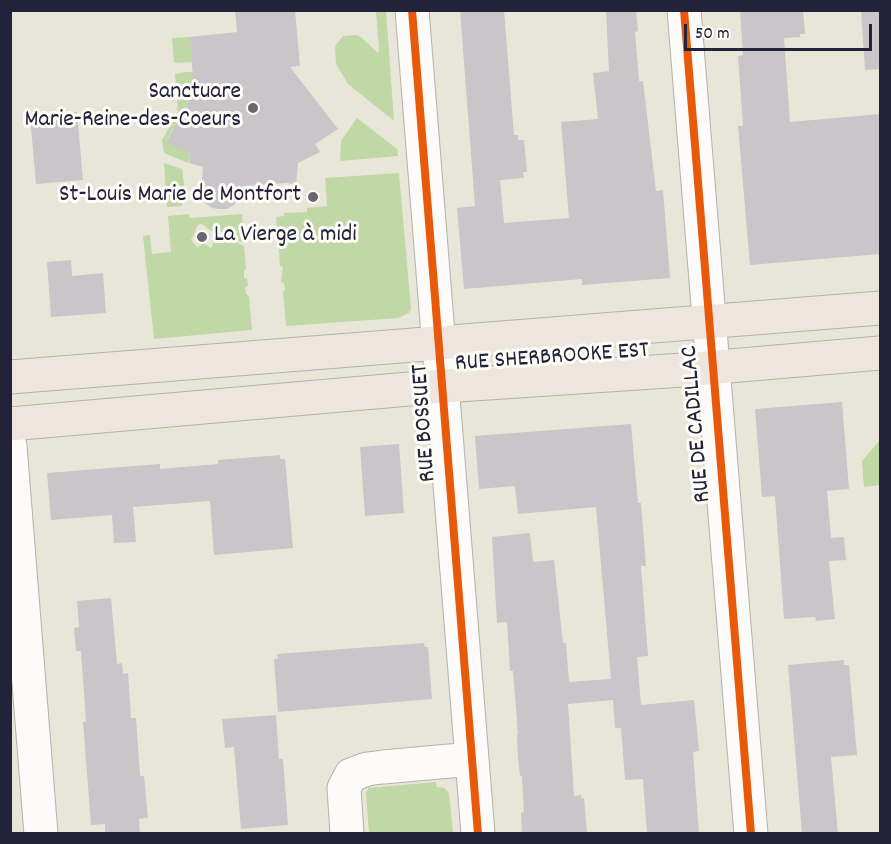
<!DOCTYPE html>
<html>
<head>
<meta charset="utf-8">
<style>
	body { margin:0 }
	#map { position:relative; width:891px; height:844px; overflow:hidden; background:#e8e6d8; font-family:Dekko,sans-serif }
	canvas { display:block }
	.frame { position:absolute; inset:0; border:12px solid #22223b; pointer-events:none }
	.scale { position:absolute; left:684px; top:24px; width:188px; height:27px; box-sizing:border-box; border:3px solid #22223b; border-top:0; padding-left:8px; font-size:18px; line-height:21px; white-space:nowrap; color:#22223b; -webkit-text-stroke:4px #fdfcf7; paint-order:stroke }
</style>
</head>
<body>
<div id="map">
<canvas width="891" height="844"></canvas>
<div class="frame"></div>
<div class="scale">50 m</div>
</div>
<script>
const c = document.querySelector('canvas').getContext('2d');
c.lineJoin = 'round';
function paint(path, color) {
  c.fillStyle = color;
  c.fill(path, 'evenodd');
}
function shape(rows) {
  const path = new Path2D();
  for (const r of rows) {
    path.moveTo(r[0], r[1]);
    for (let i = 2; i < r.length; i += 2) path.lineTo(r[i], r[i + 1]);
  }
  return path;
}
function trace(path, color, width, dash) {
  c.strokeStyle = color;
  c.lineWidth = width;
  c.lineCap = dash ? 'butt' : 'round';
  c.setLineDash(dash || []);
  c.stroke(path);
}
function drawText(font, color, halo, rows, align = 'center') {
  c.font = font + ' Dekko,sans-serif';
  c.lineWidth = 6;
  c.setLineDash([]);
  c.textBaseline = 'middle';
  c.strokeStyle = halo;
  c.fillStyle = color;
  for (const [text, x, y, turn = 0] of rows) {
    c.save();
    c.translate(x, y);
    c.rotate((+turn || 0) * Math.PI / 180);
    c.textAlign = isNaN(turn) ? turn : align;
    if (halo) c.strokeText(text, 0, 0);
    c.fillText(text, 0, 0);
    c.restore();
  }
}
paint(shape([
	[376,11,386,11,394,121,348,84,336,64,335,46,343,36,356,35,361,37,378,53,379,49],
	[190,37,192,62,174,63,172,38],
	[185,72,193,72,194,92,166,141,191,154,188,163,164,153,162,140,178,112,175,74],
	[357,118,397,149,398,156,340,161,341,141],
	[164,163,182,169,185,193,182,196,182,206,167,207],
	[399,173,411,309,409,313,398,318,286,326,283,292,285,290,284,283,281,282,283,267,280,266,278,237,281,235,281,228,277,227,276,217,284,216,284,213,307,212,307,208,327,206,325,178],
	[189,214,190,218,242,214,243,230,240,233,241,239,244,242,239,241,234,235,226,235,218,230,211,231,202,224,198,225,191,240,198,248,203,243,211,248,218,233,244,246,246,269,244,271,244,278,247,279,248,286,245,288,246,294,249,296,252,330,154,339,143,236,150,235,152,254,171,252,168,216],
	[880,440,880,485,864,487,862,461],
	[436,782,437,787,444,788,449,793,453,833,369,833,366,793,368,788]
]), '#bfd8a5');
paint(shape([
	[235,10,295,10,300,66,290,67,338,129,315,144,320,152,298,163,296,184,287,183,244,186,234,205,227,209,219,209,212,208,205,203,201,196,203,167,189,163,191,154,166,142,194,92,190,37,237,32],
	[460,10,504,10,514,135,518,135,518,140,524,140,527,172,523,172,524,178,500,180,504,223,569,218,561,122,598,119,593,73,609,71,606,10,636,10,638,31,635,32,639,81,643,81,656,191,663,190,670,278,582,285,582,279,464,289,457,208,475,206],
	[740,10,803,10,805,34,800,34,800,37,784,38,790,122,880,114,880,254,750,265,738,126,743,126,738,56,743,55],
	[861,10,880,10,880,69,865,70],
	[77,112,83,180,36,184,30,116],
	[71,260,72,276,103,273,106,313,51,317,47,262],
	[842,402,849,489,827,491,831,538,844,537,846,560,829,561,835,619,816,621,815,617,784,619,775,496,762,497,755,409],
	[631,424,638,503,641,503,646,566,641,566,648,656,637,657,641,705,694,700,699,751,693,752,699,834,647,834,643,779,625,780,621,728,615,728,613,700,568,704,574,796,581,795,581,798,584,798,587,834,522,834,521,813,524,812,522,776,520,776,518,759,517,735,518,734,513,671,510,671,507,622,497,623,492,537,530,533,533,562,554,560,563,643,566,643,569,682,611,679,596,507,518,514,515,486,479,489,475,436],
	[399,444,404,513,365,516,360,447],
	[280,455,280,459,285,459,293,548,214,555,210,501,133,507,136,542,114,543,112,515,51,520,47,473,160,464,160,469,218,464,218,460],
	[111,598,117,664,122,663,123,674,128,673,131,718,136,718,140,776,144,776,148,818,139,819,140,834,105,834,105,824,91,825,83,722,86,721,81,651,76,651,74,628,79,627,77,601],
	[424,643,425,647,428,647,432,699,278,712,274,659,278,659,277,654],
	[844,660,844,665,849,665,857,755,831,757,838,834,802,834,788,665],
	[276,715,279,759,283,759,288,825,241,829,234,747,225,748,222,719]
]), '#cac5c8');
const minor = shape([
	[412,10,478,834],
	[684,10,751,834],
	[10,446,41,834],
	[347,834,344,788,351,775,367,769,383,767,472,759]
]);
const major = shape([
	[10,377,880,308],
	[10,424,443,386,683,370,880,353]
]);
trace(minor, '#b3b2ab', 35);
trace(major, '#b3b2ab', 35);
trace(minor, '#fcfbf9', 33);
trace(major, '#eee6de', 33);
trace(shape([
	[412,10,478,834],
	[684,10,751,834]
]), '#e8590c', 8);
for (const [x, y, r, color] of [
	[253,108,6,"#676772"],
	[313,197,6,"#676772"],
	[202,237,6,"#676772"]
]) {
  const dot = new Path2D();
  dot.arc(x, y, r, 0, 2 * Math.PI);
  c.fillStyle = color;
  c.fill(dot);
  trace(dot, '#fdfcf7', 2);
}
drawText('24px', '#22223b', '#fdfcf7', [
	["Sanctuare",241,94],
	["Marie-Reine-des-Coeurs",241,122],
	["St-Louis Marie de Montfort",301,197],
	["La Vierge à midi",214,237,"left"]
], 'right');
drawText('24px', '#22223b', '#fdfcf7', [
	["RUE SHERBROOKE EST",552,359,-4],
	["RUE BOSSUET",426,423,-94],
	["RUE DE CADILLAC",698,424,-95]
]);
</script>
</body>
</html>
